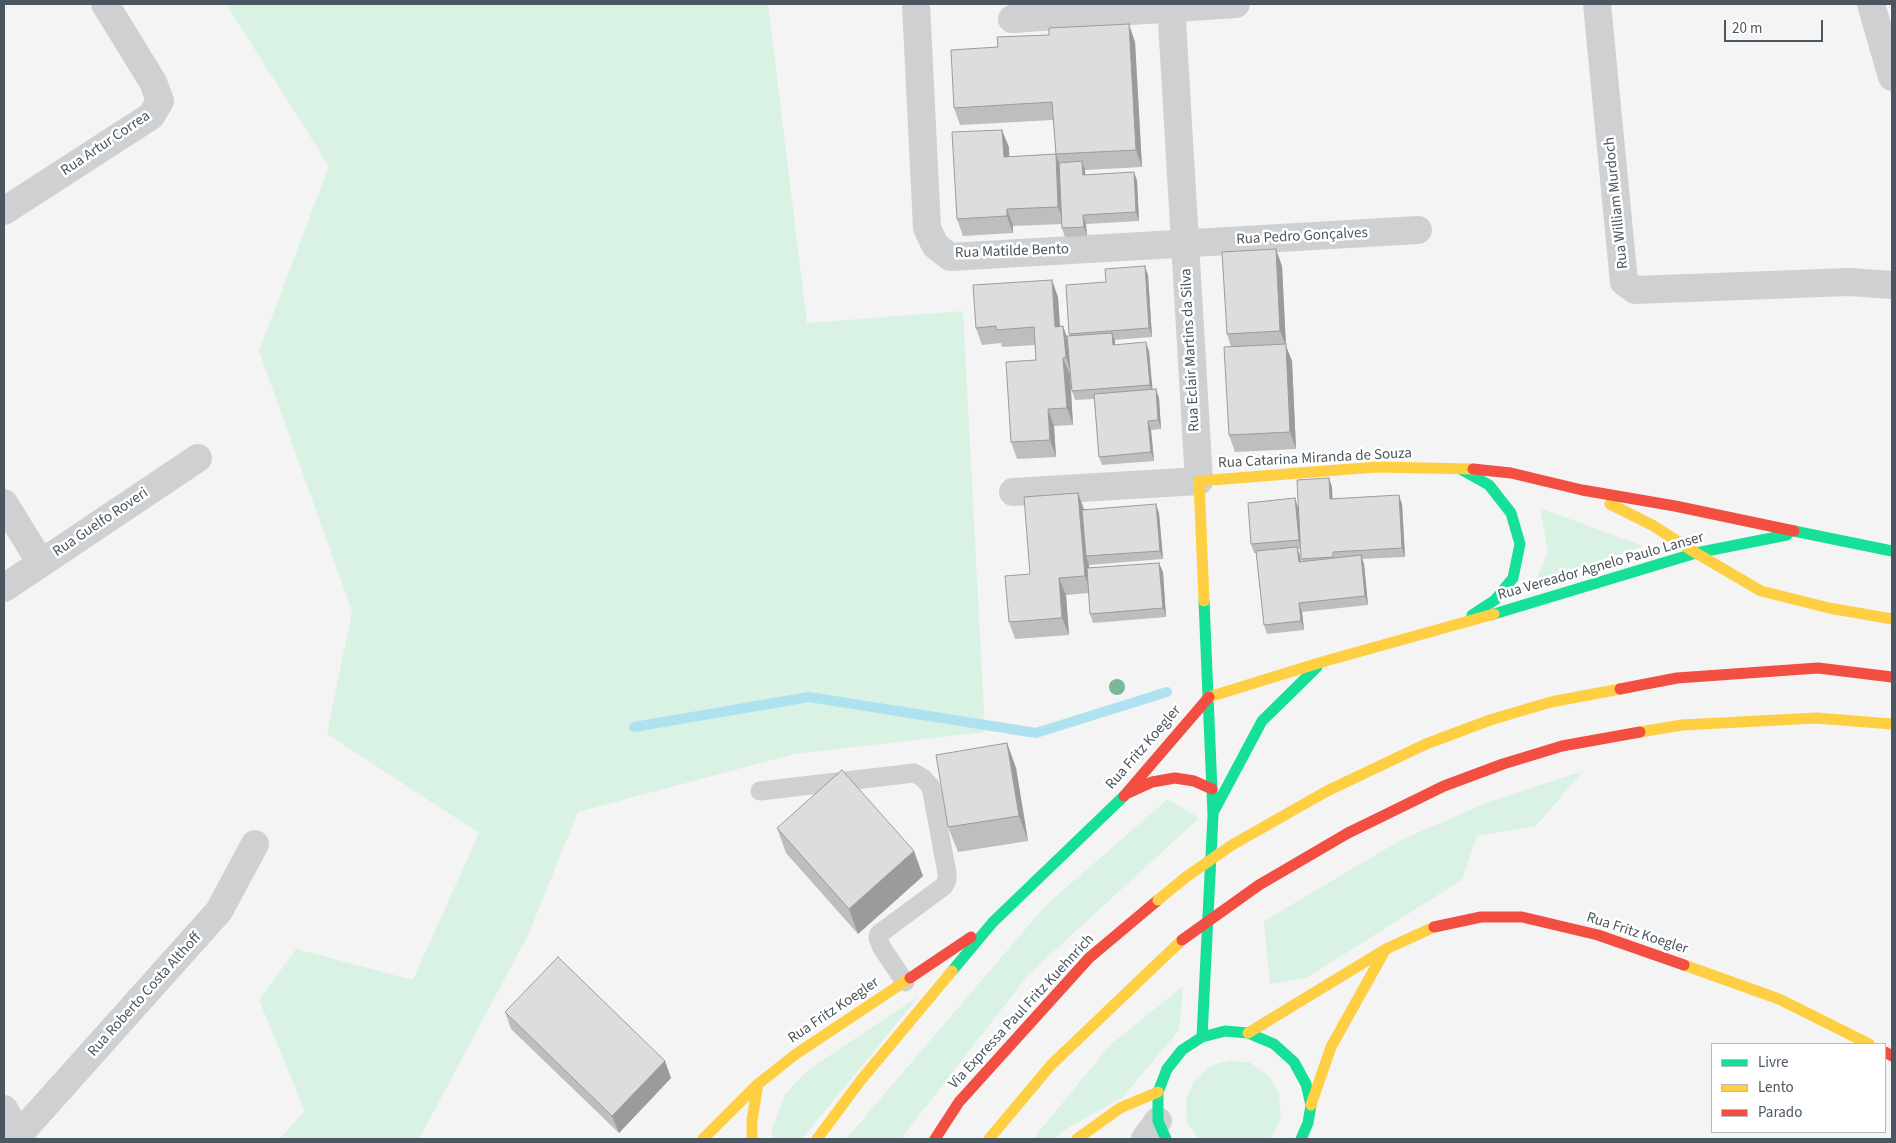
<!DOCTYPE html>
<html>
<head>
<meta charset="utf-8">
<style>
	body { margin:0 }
	#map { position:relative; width:1896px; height:1143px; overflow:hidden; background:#f4f4f4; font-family:"Source Sans 3",sans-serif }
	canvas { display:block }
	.frame { position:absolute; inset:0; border:5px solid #4a5661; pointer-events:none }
	.legend { position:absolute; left:1711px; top:1043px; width:175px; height:90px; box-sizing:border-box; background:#fff; border:1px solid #b7bbc0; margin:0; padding:6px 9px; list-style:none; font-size:15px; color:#4a5661 }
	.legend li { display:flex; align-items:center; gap:10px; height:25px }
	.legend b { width:25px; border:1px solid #b7bbc0 }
	.scale { position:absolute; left:1724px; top:20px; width:99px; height:22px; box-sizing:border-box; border:2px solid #4a5661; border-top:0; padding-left:6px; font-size:15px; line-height:18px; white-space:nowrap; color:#4a5661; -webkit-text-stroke:4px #fff; paint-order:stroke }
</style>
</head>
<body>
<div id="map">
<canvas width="1896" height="1143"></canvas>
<div class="frame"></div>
<ul class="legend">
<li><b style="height:6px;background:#16e098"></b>Livre</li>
<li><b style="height:6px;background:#ffcf43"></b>Lento</li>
<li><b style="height:6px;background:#f24e42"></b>Parado</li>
</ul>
<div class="scale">20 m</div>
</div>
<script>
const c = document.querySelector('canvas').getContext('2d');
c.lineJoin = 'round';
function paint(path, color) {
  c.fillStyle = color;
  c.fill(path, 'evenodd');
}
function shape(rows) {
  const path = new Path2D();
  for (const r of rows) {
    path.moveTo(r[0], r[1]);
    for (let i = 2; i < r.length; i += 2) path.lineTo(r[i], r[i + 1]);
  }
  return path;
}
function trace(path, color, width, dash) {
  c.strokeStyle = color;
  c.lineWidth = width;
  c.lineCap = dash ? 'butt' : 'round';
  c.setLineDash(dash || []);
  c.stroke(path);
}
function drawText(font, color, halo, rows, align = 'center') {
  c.font = font + ' "Source Sans 3",sans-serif';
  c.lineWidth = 5;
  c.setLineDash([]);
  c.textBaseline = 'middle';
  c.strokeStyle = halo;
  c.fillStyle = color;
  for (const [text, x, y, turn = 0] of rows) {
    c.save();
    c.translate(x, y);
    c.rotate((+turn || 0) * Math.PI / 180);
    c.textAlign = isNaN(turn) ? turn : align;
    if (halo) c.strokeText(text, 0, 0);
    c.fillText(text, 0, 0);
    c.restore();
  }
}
paint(shape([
	[226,4,768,4,807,323,963,311,985,732,794,754,578,812,529,933,419,1139,279,1139,305,1111,259,1000,296,949,413,980,479,833,327,734,352,611,259,351,329,166],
	[1540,508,1643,546,1534,584,1548,552],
	[1583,771,1536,826,1477,836,1462,880,1306,978,1270,984,1264,921,1401,840,1486,803],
	[1168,799,1199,818,1028,975,901,1139,846,1139,1046,905],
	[1183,986,1179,1030,1123,1097,1066,1129,1055,1139,1033,1139,1110,1045],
	[919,996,802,1139,773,1139,772,1129,785,1094,808,1070],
	[1230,1060,1251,1063,1269,1076,1279,1094,1281,1116,1273,1135,1269,1139,1198,1139,1187,1122,1186,1100,1194,1081,1210,1066]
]), '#d9f2e3');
trace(shape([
	[634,727,809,697,1036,733,1167,692]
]), '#aee2f0', 10);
trace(shape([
	[760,791,914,773,923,778,931,787,947,873,947,880,944,886,879,934,878,938,882,948,905,982]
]), '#ced0d2', 19);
trace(shape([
	[916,4,927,228,935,245,950,257,1418,230],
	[1597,4,1624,282,1635,290,1849,282,1892,285],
	[1871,4,1892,77],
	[1012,19,1236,4],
	[4,211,151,116,160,101,153,82,105,4],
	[1013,492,1199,481,1171,4],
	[4,503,41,563],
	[4,588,198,458],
	[4,1109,19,1135],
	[15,1139,219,911,255,844],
	[1145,1139,1158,1121]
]), '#ced0d2', 28);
trace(shape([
	[1462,470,1489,485,1511,513,1520,544,1513,578,1495,600,1472,615],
	[1794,531,1892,551],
	[1494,614,1696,553,1787,535],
	[1214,811,1262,721,1317,667],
	[952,971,993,922,1124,796],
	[1202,1037,1213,815,1204,601],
	[1166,1139,1158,1121,1158,1092,1167,1069,1182,1050,1202,1037,1225,1031,1248,1033,1274,1044,1294,1062,1306,1084,1311,1105,1308,1123,1301,1139]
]), '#16e098', 11);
trace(shape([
	[1610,504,1652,525,1696,553],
	[1696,553,1761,591,1829,608,1892,619],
	[1204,601,1199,481,1376,467,1473,469],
	[1209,697,1322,662,1494,614],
	[1640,732,1682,725,1816,718,1892,724],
	[1327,791,1426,744,1490,720,1551,702,1620,689],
	[1684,965,1779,999,1869,1044],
	[1248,1033,1386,949,1434,927],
	[1311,1105,1331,1047,1384,952],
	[703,1139,758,1084,796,1054,910,978],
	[752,1139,752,1120,758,1084],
	[817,1139,861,1080,952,971],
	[989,1139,1051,1065,1182,940],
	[1077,1139,1120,1108,1158,1092]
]), '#ffcf43', 11);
trace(shape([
	[1473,469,1511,473,1582,490,1675,506,1794,531],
	[1620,689,1677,678,1818,668,1892,677],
	[1128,793,1152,782,1175,778,1194,781,1212,789],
	[1124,796,1209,697],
	[1348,833,1444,786,1503,764,1562,746,1640,732],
	[1434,927,1481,917,1522,917,1598,935,1684,965],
	[910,978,971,937],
	[1885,1052,1892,1056],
	[935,1139,959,1102,1089,958,1158,900]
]), '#f24e42', 11);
trace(shape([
	[1158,900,1186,877,1232,845,1327,791]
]), '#ffcf43', 11);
trace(shape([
	[1182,940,1259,885,1348,833]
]), '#f24e42', 11);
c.fillStyle = '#7ab899';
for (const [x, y] of [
	[1117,687]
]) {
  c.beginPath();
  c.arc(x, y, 8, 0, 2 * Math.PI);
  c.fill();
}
paint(shape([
	[1135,42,1142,167,1085,170,1085,175,1134,172,1137,181,1139,221,1086,224,1087,236,1065,237,1062,228,1062,224,1013,226,1013,233,963,236,957,219,1009,147,1009,157,1056,154,1053,120,960,125,954,108],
	[1282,266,1286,346,1292,361,1296,449,1235,452,1229,435,1231,347,1227,334],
	[1148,275,1152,337,1114,340,1115,345,1149,351,1152,389,1156,389,1159,398,1161,429,1151,430,1154,461,1102,465,1099,457,1094,399,1075,400,1072,391,1070,375,1073,425,1054,426,1056,457,1017,459,1011,442,1036,360,1035,345,1002,347,1001,343,982,345,976,328,1058,297,1060,326,1063,326,1068,339,1070,336,1069,334,1106,282],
	[1329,478,1332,487,1332,499,1402,504,1405,557,1362,559,1364,564,1368,605,1302,612,1304,630,1267,634,1264,625,1256,553,1254,553,1251,544,1298,507],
	[1298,549,1301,549,1302,561,1301,561,1300,556],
	[1078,493,1084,509,1159,513,1163,559,1089,565,1089,568,1163,572,1166,617,1093,623,1090,614,1089,593,1066,595,1069,635,1015,639,1009,622,1030,574],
	[1007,743,1016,768,1028,841,958,852,948,827],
	[777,828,923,876,858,934,786,853],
	[505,1012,665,1061,671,1078,619,1133,511,1029]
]), '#bebebf');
paint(shape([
	[1129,24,1135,42,1142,167,1136,150],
	[1002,130,1009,147,1010,174,1004,157],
	[1056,154,1062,171,1065,224,1058,207],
	[1082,161,1085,170,1086,183,1083,175],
	[1134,172,1137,181,1139,221,1136,212],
	[1007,209,1013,226,1013,233,1007,216],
	[1083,215,1086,224,1087,236,1084,227],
	[1276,249,1282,266,1286,346,1292,361,1296,449,1290,432,1286,346,1280,331],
	[1145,266,1148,275,1152,337,1149,328],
	[1052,280,1058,297,1061,344,1055,327],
	[1063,326,1069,344,1072,375,1066,357],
	[1112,333,1115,341,1116,354,1113,345],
	[1146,342,1149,351,1153,394,1150,385],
	[1063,358,1070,375,1073,425,1067,408],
	[1156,389,1159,398,1161,429,1158,420],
	[1048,409,1054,426,1056,457,1050,440],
	[1148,421,1151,430,1154,461,1151,452],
	[1329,478,1332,487,1333,508,1330,499],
	[1078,493,1084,510,1086,556,1089,565,1091,593,1085,576],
	[1399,495,1402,504,1405,557,1402,548],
	[1295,498,1298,507,1302,549,1299,540],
	[1156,504,1159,513,1163,559,1160,551],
	[1297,547,1300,556,1302,570,1299,562],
	[1361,555,1364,564,1368,605,1365,596],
	[1159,563,1163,572,1166,617,1163,608],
	[1059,578,1066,595,1069,635,1062,618],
	[1299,603,1302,612,1304,630,1301,621],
	[1007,743,1016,768,1028,841,1019,816],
	[914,851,923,876,858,934,849,909],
	[665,1061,671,1078,619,1133,612,1116]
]), '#9b9b9b');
const building = shape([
	[1129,24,1136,150,1056,154,1052,102,954,108,951,50,998,47,997,37,1049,35,1049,28,1129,24],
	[1002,130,1004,157,1056,154,1058,207,1007,209,1007,216,957,219,952,132,1002,130],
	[1082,161,1083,175,1134,172,1136,212,1083,215,1084,227,1062,228,1059,163,1082,161],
	[1276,249,1280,331,1227,334,1222,252,1276,249],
	[1145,266,1149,328,1069,334,1066,285,1106,282,1105,269,1145,266],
	[1052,280,1055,327,1063,326,1066,357,1063,358,1067,408,1048,409,1050,440,1011,442,1006,362,1036,360,1034,327,996,330,996,326,976,328,973,285,1052,280],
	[1112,333,1113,345,1146,342,1150,385,1072,391,1067,336,1112,333],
	[1286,344,1290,432,1229,435,1224,347,1286,344],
	[1156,389,1158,420,1148,421,1151,452,1099,457,1094,394,1156,389],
	[1329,478,1330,499,1399,495,1402,548,1333,552,1333,557,1301,559,1297,480,1329,478],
	[1078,493,1085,576,1059,578,1062,618,1009,622,1005,576,1030,574,1024,497,1078,493],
	[1295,498,1299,540,1251,544,1248,503,1295,498],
	[1156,504,1160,551,1086,556,1082,510,1156,504],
	[1297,547,1299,562,1361,555,1365,596,1299,603,1301,621,1264,625,1256,551,1297,547],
	[1159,563,1163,608,1090,614,1087,568,1159,563],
	[1007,743,1019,816,948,827,936,755,1007,743],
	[842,770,914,851,849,909,777,828,842,770],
	[558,957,665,1061,612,1116,505,1012,558,957]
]);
paint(building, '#ddddde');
trace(building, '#9b9b9b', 1);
drawText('15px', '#4a5661', '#fff', [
	["Rua Artur Correa",106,144,-34],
	["Rua William Murdoch",1617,203,-96],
	["Rua Pedro Gonçalves",1302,237,-3],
	["Rua Matilde Bento",1012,252,-2],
	["Rua Eclair Martins da Silva",1191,350,-93],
	["Rua Catarina Miranda de Souza",1315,459,-3],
	["Rua Guelfo Roveri",101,523,-34],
	["Rua Vereador Agnelo Paulo Lanser",1601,567,-16],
	["Rua Fritz Koegler",1144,748,-49],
	["Rua Fritz Koegler",1637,934,18],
	["Rua Roberto Costa Althoff",145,995,-48],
	["Rua Fritz Koegler",834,1011,-34],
	["Via Expressa Paul Fritz Kuehnrich",1022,1012,-47]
]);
</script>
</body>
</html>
